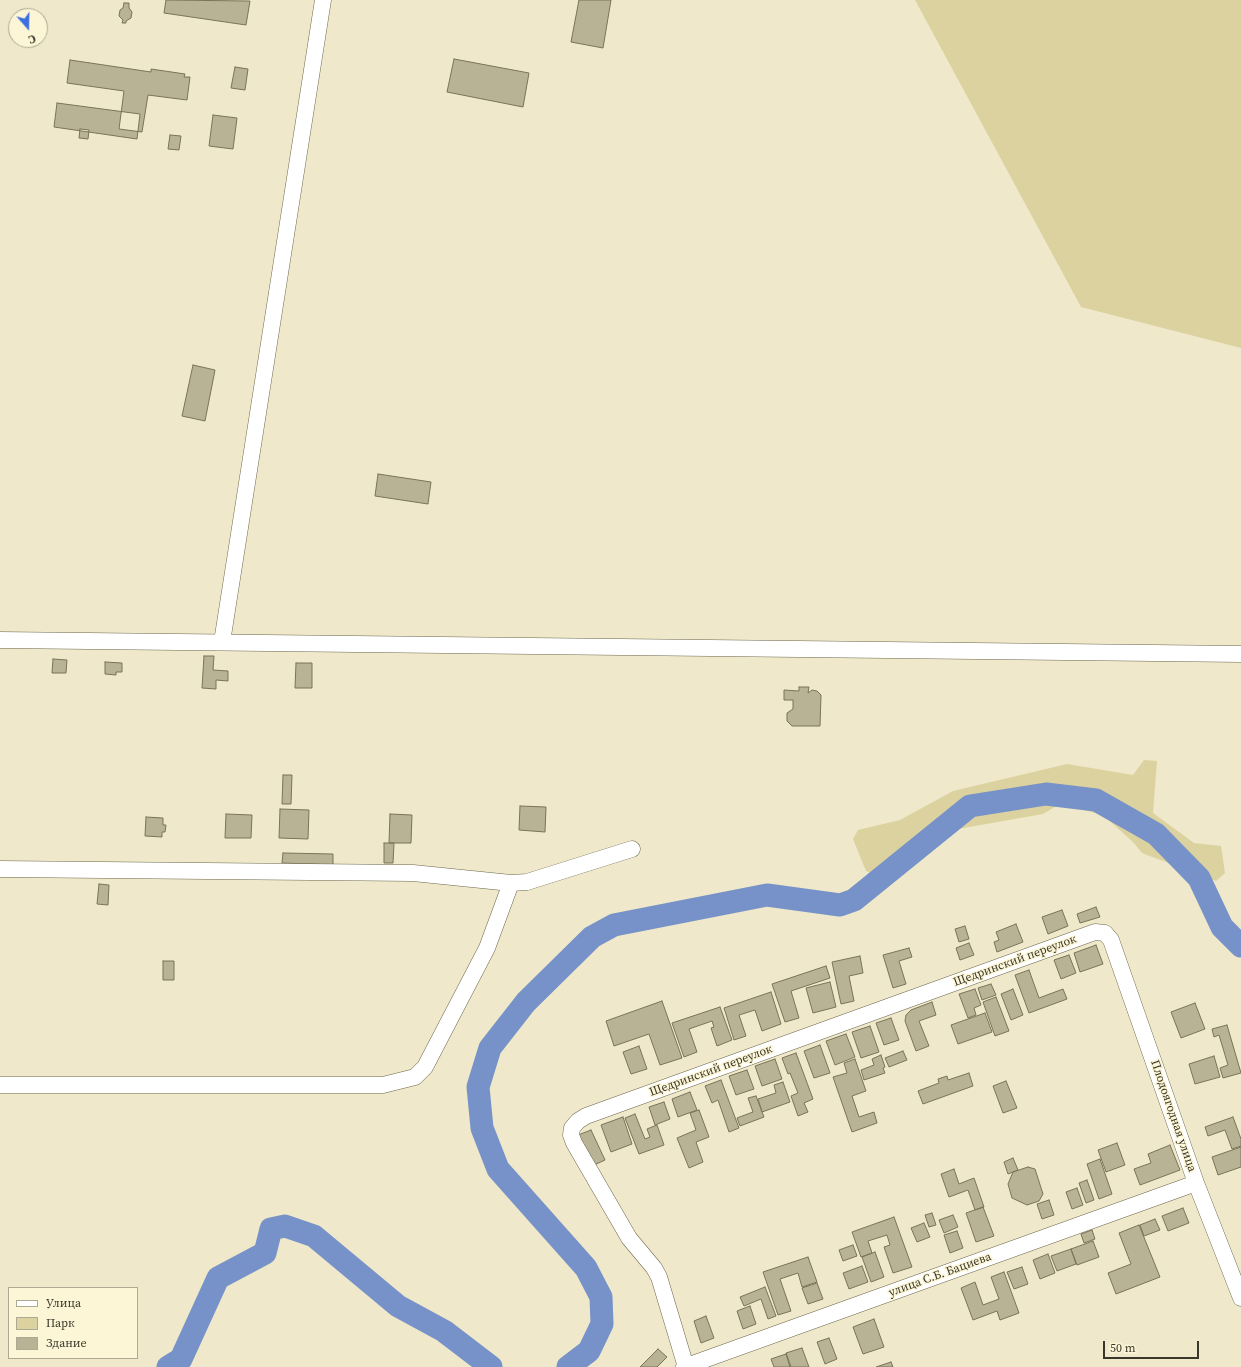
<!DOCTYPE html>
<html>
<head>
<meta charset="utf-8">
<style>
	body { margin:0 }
	#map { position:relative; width:1241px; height:1367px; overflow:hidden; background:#efe8ca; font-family:"Source Serif 4",serif }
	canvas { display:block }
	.legend { position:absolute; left:8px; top:1287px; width:130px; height:72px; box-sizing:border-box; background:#fcf6d7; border:1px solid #aea992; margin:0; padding:5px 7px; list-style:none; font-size:12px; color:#39362a }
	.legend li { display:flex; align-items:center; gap:8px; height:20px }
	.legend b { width:20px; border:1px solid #aea992 }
	.north { position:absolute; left:8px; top:8px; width:40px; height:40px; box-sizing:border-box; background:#fcf6d7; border:1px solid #aea992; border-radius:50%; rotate:160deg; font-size:11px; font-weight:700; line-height:16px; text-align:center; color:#39362a }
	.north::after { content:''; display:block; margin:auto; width:14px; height:18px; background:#3c6fdf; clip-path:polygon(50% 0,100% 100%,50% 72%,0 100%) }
	.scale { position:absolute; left:1103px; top:1341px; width:96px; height:18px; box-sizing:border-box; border:2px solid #39362a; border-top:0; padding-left:5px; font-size:12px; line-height:14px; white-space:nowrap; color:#39362a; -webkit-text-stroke:3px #fcf6d7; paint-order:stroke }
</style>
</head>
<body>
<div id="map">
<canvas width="1241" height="1367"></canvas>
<ul class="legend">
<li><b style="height:5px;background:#fff"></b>Улица</li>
<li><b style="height:11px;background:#dcd29f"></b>Парк</li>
<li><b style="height:11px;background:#b9b395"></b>Здание</li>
</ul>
<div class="north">С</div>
<div class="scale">50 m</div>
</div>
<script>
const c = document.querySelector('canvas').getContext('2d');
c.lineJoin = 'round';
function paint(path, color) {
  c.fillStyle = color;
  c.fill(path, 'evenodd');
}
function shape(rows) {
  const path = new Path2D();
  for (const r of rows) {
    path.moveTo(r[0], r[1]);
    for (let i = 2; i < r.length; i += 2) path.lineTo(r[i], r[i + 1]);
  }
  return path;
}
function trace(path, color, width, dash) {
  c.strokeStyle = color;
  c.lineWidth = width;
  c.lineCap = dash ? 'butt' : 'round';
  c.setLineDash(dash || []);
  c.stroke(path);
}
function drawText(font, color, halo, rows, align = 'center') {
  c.font = font + ' "Source Serif 4",serif';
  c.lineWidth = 3;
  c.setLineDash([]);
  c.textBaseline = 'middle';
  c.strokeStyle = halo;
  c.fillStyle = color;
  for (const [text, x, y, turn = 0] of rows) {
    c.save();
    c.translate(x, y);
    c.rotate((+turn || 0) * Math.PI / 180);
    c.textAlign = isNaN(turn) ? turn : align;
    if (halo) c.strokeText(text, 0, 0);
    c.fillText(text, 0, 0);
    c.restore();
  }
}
paint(shape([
	[915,0,1241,0,1241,348,1081,307],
	[1144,760,1157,761,1153,813,1194,843,1221,846,1225,873,1216,881,1142,853,1133,842,1103,815,1060,804,1043,814,958,829,890,882,866,871,853,839,858,830,900,820,953,791,1067,764,1133,775]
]), '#dcd29f');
trace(shape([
	[168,1367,181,1359,218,1278,265,1253,271,1229,285,1226,314,1236,398,1306,444,1331,491,1367],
	[568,1367,589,1351,602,1324,601,1297,586,1268,498,1169,482,1128,478,1087,490,1048,526,1002,592,937,614,925,767,895,840,905,854,900,970,806,1046,794,1096,800,1156,834,1199,878,1222,927,1241,946]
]), '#7692c8', 23);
const building = shape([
	[166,0,250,1,246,25,164,13,166,0],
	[579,0,611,0,603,48,571,42,579,0],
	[124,3,129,3,129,8,132,12,131,18,126,21,126,23,122,23,123,20,119,16,120,10,123,8,124,3],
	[454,59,529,73,523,107,447,92,454,59],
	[70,60,151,72,151,69,185,74,184,77,190,77,187,100,148,95,142,132,119,129,124,91,67,83,70,60],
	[235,67,248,69,245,90,231,88,235,67],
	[57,103,140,114,137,139,54,127,57,103],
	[213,115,237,118,233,149,209,146,213,115],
	[80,129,89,130,88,139,79,138,80,129],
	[170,135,181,136,179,150,168,149,170,135],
	[193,365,215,370,205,421,182,416,193,365],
	[378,474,431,482,428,504,375,496,378,474],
	[204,656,214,656,213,670,228,671,228,681,216,680,216,689,202,688,204,656],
	[53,659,67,660,66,673,52,673,53,659],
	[105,662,122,663,122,672,116,672,116,675,105,674,105,662],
	[296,663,312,663,312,688,295,688,296,663],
	[799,687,809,687,808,693,812,690,817,691,821,695,820,726,792,726,787,721,787,713,793,709,793,700,784,700,784,690,799,691,799,687],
	[283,775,292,775,291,804,282,804,283,775],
	[520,806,546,807,545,832,519,830,520,806],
	[280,809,309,810,308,839,279,838,280,809],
	[226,814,252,815,251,838,225,838,226,814],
	[390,814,412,815,411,843,389,843,390,814],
	[146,817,163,818,163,825,166,825,165,832,162,832,162,837,145,836,146,817],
	[384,843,394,843,393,863,384,863,384,843],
	[283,853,333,854,333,865,282,863,283,853],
	[99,884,109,885,108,905,97,904,99,884],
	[1096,907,1100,917,1080,923,1077,914,1096,907],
	[1062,910,1068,926,1048,934,1042,917,1062,910],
	[1016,924,1023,942,997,952,994,942,999,940,996,932,1016,924],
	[965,926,969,939,959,942,955,929,965,926],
	[969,943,974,955,960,960,956,948,969,943],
	[1096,945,1103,964,1080,972,1074,953,1096,945],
	[909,948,912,957,899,961,906,984,893,988,883,955,909,948],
	[1069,955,1076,973,1061,979,1054,960,1069,955],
	[860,956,863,973,849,976,854,1001,841,1004,832,962,860,956],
	[163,961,174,961,174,980,163,980,163,961],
	[826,966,830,978,791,991,799,1018,785,1022,772,984,826,966],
	[1029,970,1039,998,1063,989,1067,999,1029,1013,1015,975,1029,970],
	[830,982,836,1007,813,1013,806,988,830,982],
	[991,984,996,995,982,1000,978,988,991,984],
	[975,989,981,1005,974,1008,976,1015,968,1018,959,994,975,989],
	[1013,989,1023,1015,1011,1020,1001,994,1013,989],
	[771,992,781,1024,762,1031,755,1010,739,1015,746,1036,734,1040,724,1008,771,992],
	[996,997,1009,1031,995,1036,983,1002,996,997],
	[662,1001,682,1058,660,1065,649,1034,614,1046,606,1021,662,1001],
	[932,1002,936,1015,919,1021,929,1046,916,1051,905,1021,906,1015,911,1010,932,1002],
	[1195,1003,1205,1029,1181,1038,1171,1012,1195,1003],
	[720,1007,732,1040,717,1046,711,1028,714,1027,712,1021,689,1029,697,1052,684,1057,672,1023,720,1007],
	[985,1013,992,1032,958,1044,951,1025,985,1013],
	[891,1018,899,1040,884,1045,876,1023,891,1018],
	[1227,1025,1241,1073,1223,1078,1220,1068,1228,1065,1219,1035,1214,1037,1212,1029,1227,1025],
	[870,1026,879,1052,861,1058,852,1032,870,1026],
	[846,1034,855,1057,835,1065,826,1041,846,1034],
	[820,1045,830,1073,814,1078,804,1051,820,1045],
	[639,1046,647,1069,631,1074,623,1052,639,1046],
	[903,1051,907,1060,889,1067,885,1058,903,1051],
	[796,1053,813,1099,804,1103,808,1112,798,1116,791,1096,798,1093,790,1073,788,1074,782,1058,796,1053],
	[881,1055,885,1067,883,1068,885,1073,864,1080,861,1070,874,1065,872,1059,881,1055],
	[1214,1056,1220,1077,1195,1084,1189,1064,1214,1056],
	[775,1059,782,1079,762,1086,755,1066,775,1059],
	[855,1059,866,1091,852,1096,859,1117,874,1112,877,1123,852,1132,833,1077,847,1073,844,1063,855,1059],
	[747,1070,754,1089,736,1095,729,1076,747,1070],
	[969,1073,973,1086,923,1104,918,1091,939,1083,938,1079,947,1076,948,1080,969,1073],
	[721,1080,739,1128,729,1132,718,1100,712,1103,705,1086,721,1080],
	[1006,1081,1017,1108,1003,1113,993,1086,1006,1081],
	[783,1082,790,1102,762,1112,758,1099,776,1093,774,1085,783,1082],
	[690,1092,697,1110,678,1117,672,1099,690,1092],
	[756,1096,764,1117,740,1126,737,1118,753,1112,748,1098,756,1096],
	[664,1102,670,1119,655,1125,649,1107,664,1102],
	[699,1110,709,1137,696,1142,703,1162,689,1168,677,1138,696,1130,690,1113,699,1110],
	[635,1114,645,1139,650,1137,647,1129,657,1125,664,1145,639,1154,625,1118,635,1114],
	[623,1117,632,1144,611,1152,601,1125,623,1117],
	[1233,1117,1241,1139,1241,1146,1232,1149,1225,1130,1208,1136,1205,1127,1233,1117],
	[591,1130,605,1160,592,1166,578,1135,591,1130],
	[1117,1143,1125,1165,1106,1172,1098,1150,1117,1143],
	[1170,1145,1180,1170,1140,1185,1134,1169,1151,1163,1148,1154,1170,1145],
	[1241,1147,1241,1167,1218,1175,1212,1157,1241,1147],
	[1013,1158,1018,1170,1008,1174,1004,1162,1013,1158],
	[1100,1159,1112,1194,1099,1199,1087,1164,1100,1159],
	[1028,1167,1035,1169,1043,1194,1039,1201,1027,1205,1012,1198,1008,1184,1013,1172,1028,1167],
	[954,1169,959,1184,974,1178,984,1207,975,1210,968,1190,949,1197,941,1174,954,1169],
	[1087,1180,1094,1200,1086,1203,1079,1183,1087,1180],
	[1077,1188,1083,1205,1072,1209,1066,1192,1077,1188],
	[1049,1200,1054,1215,1042,1219,1037,1204,1049,1200],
	[983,1207,994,1236,976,1242,966,1213,983,1207],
	[1183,1208,1189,1223,1168,1231,1162,1216,1183,1208],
	[932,1213,936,1225,929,1227,925,1215,932,1213],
	[953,1215,958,1227,944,1233,939,1220,953,1215],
	[894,1217,912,1267,893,1273,884,1247,890,1245,887,1235,868,1241,872,1253,861,1257,852,1232,894,1217],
	[1155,1219,1160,1230,1144,1236,1140,1225,1155,1219],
	[924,1223,930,1237,917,1242,911,1228,924,1223],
	[1139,1225,1160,1277,1116,1294,1108,1273,1131,1264,1119,1233,1139,1225],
	[1092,1230,1095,1239,1084,1243,1081,1234,1092,1230],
	[957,1231,963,1248,950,1253,944,1235,957,1231],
	[1093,1241,1099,1257,1077,1265,1071,1249,1093,1241],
	[853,1245,857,1256,843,1261,839,1250,853,1245],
	[1071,1249,1076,1264,1057,1271,1051,1256,1071,1249],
	[875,1252,884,1277,871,1282,862,1257,875,1252],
	[1048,1254,1055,1273,1040,1279,1033,1260,1048,1254],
	[808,1257,817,1282,802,1287,798,1273,780,1279,791,1311,778,1315,763,1272,808,1257],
	[862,1266,868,1282,849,1289,843,1273,862,1266],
	[1022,1267,1028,1284,1014,1289,1007,1272,1022,1267],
	[1004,1272,1019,1313,1000,1320,997,1311,973,1320,961,1288,975,1282,983,1305,999,1299,991,1277,1004,1272],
	[817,1283,823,1299,808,1304,802,1288,817,1283],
	[765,1287,776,1316,768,1319,761,1299,744,1306,740,1297,765,1287],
	[750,1306,756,1324,743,1329,737,1311,750,1306],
	[706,1316,714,1338,701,1343,694,1321,706,1316],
	[874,1319,884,1347,863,1354,853,1327,874,1319],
	[829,1338,837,1359,825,1364,817,1342,829,1338],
	[802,1348,809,1367,791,1367,786,1353,802,1348],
	[658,1349,667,1357,657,1367,640,1367,658,1349],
	[786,1354,790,1367,774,1367,771,1359,786,1354],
	[891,1362,893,1367,876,1367,891,1362]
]);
paint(building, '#b9b395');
trace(building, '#797458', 1);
const minor = shape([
	[0,640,1241,654],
	[222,642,323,0],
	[0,869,413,873,511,883,527,882,632,849],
	[0,1085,383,1085,415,1077,425,1067,487,948,511,883],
	[684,1367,1196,1183],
	[686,1367,659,1277,654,1268,629,1238,574,1143,571,1135,572,1128,578,1121,586,1116,1095,932,1105,933,1111,940,1196,1183,1241,1298]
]);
trace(minor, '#6d674c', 17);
trace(minor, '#fff', 16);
drawText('12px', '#39362a', '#fcf6d7', [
	["Щедринский переулок",1015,961,-20],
	["Щедринский переулок",711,1071,-20],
	["Плодоягодная улица",1173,1116,71],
	["улица С.Б. Бациева",940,1275,-20]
]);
</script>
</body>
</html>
